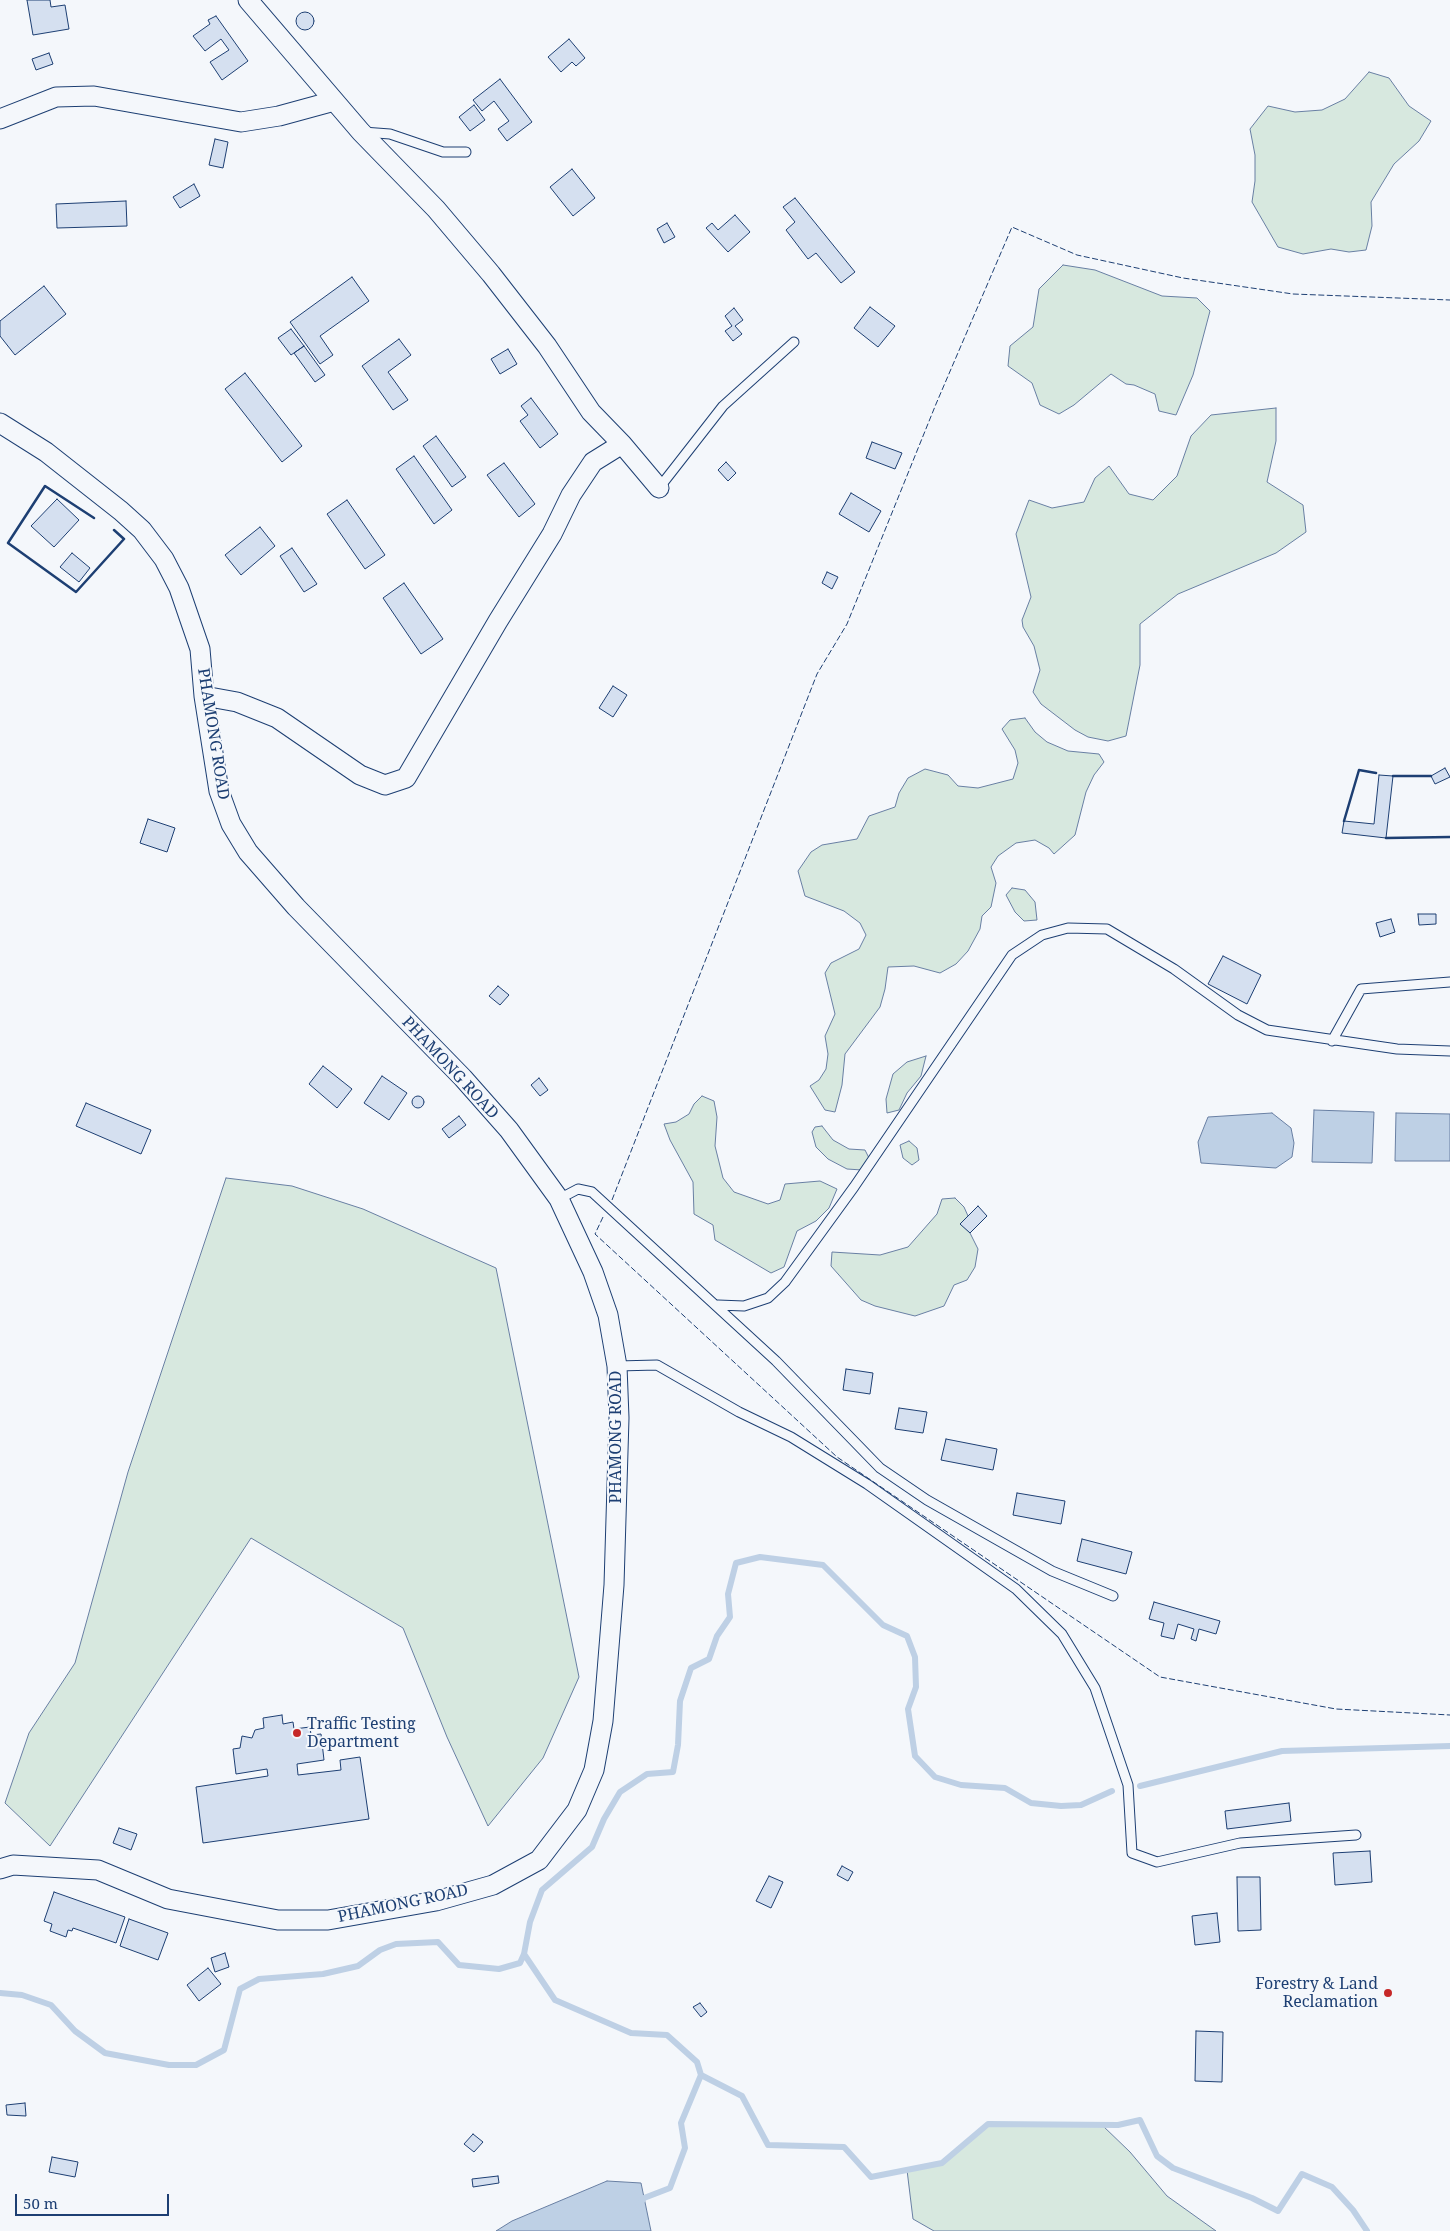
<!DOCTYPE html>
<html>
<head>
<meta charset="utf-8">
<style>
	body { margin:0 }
	#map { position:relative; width:1450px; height:2231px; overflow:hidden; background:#f4f7fb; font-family:"Noto Serif",serif }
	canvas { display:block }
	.scale { position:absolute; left:15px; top:2194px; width:154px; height:22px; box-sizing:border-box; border:2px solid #1d3f73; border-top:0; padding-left:6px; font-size:15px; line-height:18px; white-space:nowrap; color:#1d3f73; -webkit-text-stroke:4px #f4f7fb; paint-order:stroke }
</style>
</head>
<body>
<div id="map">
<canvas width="1450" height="2231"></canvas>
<div class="scale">50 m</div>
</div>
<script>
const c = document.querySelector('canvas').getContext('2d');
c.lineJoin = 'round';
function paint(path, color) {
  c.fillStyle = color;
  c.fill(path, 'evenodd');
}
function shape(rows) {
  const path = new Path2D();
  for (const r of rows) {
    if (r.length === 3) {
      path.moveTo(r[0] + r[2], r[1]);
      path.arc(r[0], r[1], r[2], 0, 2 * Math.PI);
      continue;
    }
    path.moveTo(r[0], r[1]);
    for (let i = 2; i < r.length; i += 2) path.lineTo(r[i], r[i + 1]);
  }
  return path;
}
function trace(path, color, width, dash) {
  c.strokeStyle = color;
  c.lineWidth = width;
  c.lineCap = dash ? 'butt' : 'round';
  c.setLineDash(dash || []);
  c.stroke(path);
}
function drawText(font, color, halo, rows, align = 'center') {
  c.font = font + ' "Noto Serif",serif';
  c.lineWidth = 4;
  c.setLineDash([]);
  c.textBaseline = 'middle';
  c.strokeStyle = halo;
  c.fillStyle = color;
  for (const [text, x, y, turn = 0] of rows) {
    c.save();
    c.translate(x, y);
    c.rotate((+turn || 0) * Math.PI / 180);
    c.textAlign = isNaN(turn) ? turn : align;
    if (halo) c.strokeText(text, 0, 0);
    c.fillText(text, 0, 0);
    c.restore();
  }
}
const green = shape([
	[1369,72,1389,78,1409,106,1431,121,1419,141,1394,164,1371,202,1372,226,1366,250,1349,252,1331,249,1303,254,1278,247,1252,202,1255,181,1255,155,1250,129,1268,106,1295,112,1322,110,1345,99,1369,72],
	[1063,265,1095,270,1162,296,1197,298,1210,311,1193,375,1176,415,1159,411,1155,394,1134,385,1126,384,1111,374,1074,405,1059,414,1040,405,1032,383,1008,366,1010,346,1033,327,1039,289,1063,265],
	[1276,408,1276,441,1267,482,1303,505,1306,532,1276,553,1178,594,1140,624,1140,665,1126,736,1108,741,1088,737,1075,730,1041,704,1033,692,1040,670,1034,646,1023,627,1022,620,1031,597,1016,534,1029,500,1052,508,1084,502,1095,478,1109,466,1129,494,1153,500,1177,476,1191,436,1211,415,1276,408],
	[1025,718,1035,732,1047,742,1068,751,1099,754,1104,762,1094,775,1086,792,1075,835,1054,854,1049,848,1035,840,1016,843,998,856,991,867,996,883,991,907,982,916,980,929,968,951,956,964,940,973,914,966,888,967,885,989,880,1007,845,1054,842,1085,835,1112,825,1110,810,1086,819,1080,826,1069,828,1054,825,1036,835,1014,825,973,831,963,859,949,866,935,860,923,844,911,805,896,798,871,811,852,822,845,857,839,869,816,895,807,899,793,908,778,925,769,948,775,958,786,978,788,1013,779,1018,763,1015,750,1002,729,1010,720,1025,718],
	[1012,888,1025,890,1035,902,1037,920,1024,921,1015,912,1006,895,1012,888],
	[926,1056,921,1076,907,1093,899,1110,887,1113,886,1099,893,1074,907,1062,926,1056],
	[702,1096,714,1101,717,1117,715,1146,723,1178,734,1192,768,1204,780,1200,785,1184,820,1181,837,1189,829,1208,816,1221,797,1231,784,1267,771,1273,715,1240,713,1225,694,1214,693,1182,670,1140,664,1124,676,1122,689,1114,694,1104,702,1096],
	[822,1126,833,1140,849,1149,865,1150,869,1158,862,1170,847,1169,828,1159,816,1147,812,1132,815,1127,822,1126],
	[909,1141,917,1148,919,1160,912,1165,903,1158,900,1145,909,1141],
	[226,1178,292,1186,363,1209,496,1268,579,1677,543,1758,488,1826,447,1737,403,1628,251,1538,50,1846,5,1803,29,1733,75,1663,128,1472,226,1178],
	[955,1198,964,1207,968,1216,961,1224,970,1233,978,1249,975,1267,967,1280,954,1285,944,1306,915,1316,875,1306,861,1300,831,1266,832,1252,880,1255,908,1247,937,1214,942,1199,955,1198],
	[988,2124,1102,2125,1130,2152,1167,2196,1216,2231,934,2231,913,2219,907,2170,942,2163,988,2124]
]);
paint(green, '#d7e8df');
trace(green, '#687fa3', 1);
const water = shape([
	[1314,1110,1374,1112,1372,1163,1312,1162,1314,1110],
	[1272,1113,1291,1128,1294,1143,1292,1157,1276,1168,1201,1163,1198,1142,1208,1117,1272,1113],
	[1396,1113,1450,1114,1450,1161,1395,1161,1396,1113],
	[607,2181,641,2183,651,2231,496,2231,512,2221,607,2181]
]);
paint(water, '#bed0e5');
trace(water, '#687fa3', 1);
trace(shape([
	[1140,1786,1282,1751,1450,1746],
	[524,1954,555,2000,631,2033,667,2035,697,2062,701,2075,742,2096,768,2145,844,2147,871,2177,942,2163,988,2124,1118,2125,1140,2120,1157,2156,1173,2168,1252,2198,1278,2211,1302,2174,1332,2187,1353,2210,1367,2231],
	[0,1993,22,1995,51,2005,75,2031,105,2053,169,2065,196,2065,224,2050,240,1989,259,1979,323,1974,358,1966,380,1950,396,1944,438,1942,459,1965,499,1969,520,1963,524,1954,530,1922,542,1890,592,1847,604,1819,620,1792,647,1774,673,1772,678,1745,680,1701,691,1668,709,1659,717,1636,730,1617,728,1594,736,1563,760,1557,823,1565,883,1625,907,1636,915,1657,916,1687,908,1709,915,1756,935,1777,961,1785,1005,1788,1031,1803,1061,1806,1081,1805,1112,1791],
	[639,2205,644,2198,670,2188,685,2148,681,2123,701,2075]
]), '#bed0e5', 6);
const building = shape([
	[27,0,50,0,51,7,65,5,69,29,33,35,27,0],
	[305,21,9],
	[216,16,248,61,222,80,210,62,229,50,221,39,205,51,193,36,210,24,208,20,216,16],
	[569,39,585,58,576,66,572,62,561,72,548,57,569,39],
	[49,53,53,64,36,70,32,59,49,53],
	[500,79,532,122,507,141,498,129,509,121,494,101,482,111,473,100,500,79],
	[474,105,485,120,470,131,459,117,474,105],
	[215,139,228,142,223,168,209,165,215,139],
	[572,169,595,198,573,216,550,187,572,169],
	[194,184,200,196,180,208,173,197,194,184],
	[795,198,855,272,841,283,816,253,808,259,786,230,795,222,783,207,795,198],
	[126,201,127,226,57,228,56,204,126,201],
	[735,215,750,232,728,252,706,228,712,223,718,230,735,215],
	[667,223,675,237,664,243,657,229,667,223],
	[352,277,369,301,320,336,333,355,320,364,290,322,352,277],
	[44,286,66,314,15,355,0,336,0,321,44,286],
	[870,307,895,326,878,347,854,328,870,307],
	[734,308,743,320,735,326,742,334,733,341,725,331,732,326,725,316,734,308],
	[291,329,304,346,291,355,278,338,291,329],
	[399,339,411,355,388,372,408,400,393,410,362,366,399,339],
	[304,346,325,375,315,382,294,353,304,346],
	[508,349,517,364,500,374,491,359,508,349],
	[245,373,302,446,282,462,225,389,245,373],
	[531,398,558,434,540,448,520,421,528,415,521,406,531,398],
	[436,436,466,477,452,487,423,446,436,436],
	[872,442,902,453,895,469,866,458,872,442],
	[414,456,452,510,434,524,396,469,414,456],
	[726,462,736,473,728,481,718,470,726,462],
	[504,463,535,504,519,517,487,475,504,463],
	[851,493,881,511,869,532,839,514,851,493],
	[57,499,79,520,54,547,31,526,57,499],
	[347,500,385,555,365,569,327,514,347,500],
	[260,527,275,546,241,575,225,555,260,527],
	[292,548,317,584,304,592,280,556,292,548],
	[72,553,90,568,79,582,60,567,72,553],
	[827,572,838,577,832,589,822,583,827,572],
	[404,583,443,639,421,654,383,598,404,583],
	[613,686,627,695,613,717,599,708,613,686],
	[1445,768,1450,777,1435,784,1431,776,1445,768],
	[1379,775,1393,776,1386,838,1342,833,1344,821,1374,824,1379,775],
	[148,819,175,828,167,852,140,843,148,819],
	[1418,914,1436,914,1436,924,1419,925,1418,914],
	[1391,919,1395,932,1380,937,1376,923,1391,919],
	[1223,956,1261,975,1247,1004,1208,984,1223,956],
	[498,986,509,995,500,1005,489,996,498,986],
	[323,1066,352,1089,337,1108,309,1084,323,1066],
	[382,1076,407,1093,389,1120,364,1103,382,1076],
	[539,1078,548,1090,540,1096,531,1085,539,1078],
	[418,1102,6],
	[86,1103,151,1130,141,1154,76,1126,86,1103],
	[459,1116,466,1125,449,1138,442,1129,459,1116],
	[978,1206,987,1216,970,1233,960,1224,978,1206],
	[846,1369,873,1373,870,1394,843,1390,846,1369],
	[899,1408,927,1412,923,1433,895,1429,899,1408],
	[946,1439,997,1449,993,1470,941,1460,946,1439],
	[1017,1493,1065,1501,1061,1524,1013,1515,1017,1493],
	[1082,1539,1132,1552,1126,1574,1077,1561,1082,1539],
	[1154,1602,1220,1621,1216,1634,1199,1629,1196,1641,1191,1639,1194,1629,1178,1624,1174,1639,1161,1636,1164,1623,1149,1619,1154,1602],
	[282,1715,283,1724,293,1722,294,1729,310,1727,311,1735,321,1734,324,1760,297,1764,298,1775,341,1770,340,1760,360,1757,369,1819,203,1843,196,1787,268,1776,267,1769,236,1774,233,1749,240,1748,242,1736,252,1738,255,1730,264,1728,263,1718,282,1715],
	[1289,1803,1291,1821,1227,1829,1225,1811,1289,1803],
	[119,1828,137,1834,131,1850,113,1843,119,1828],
	[1370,1851,1372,1882,1335,1885,1333,1853,1370,1851],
	[842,1866,853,1872,848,1881,837,1875,842,1866],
	[769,1876,783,1882,771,1908,756,1901,769,1876],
	[1237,1877,1260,1877,1261,1930,1238,1931,1237,1877],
	[54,1892,125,1917,116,1943,73,1928,72,1931,68,1930,66,1937,50,1931,52,1924,44,1921,54,1892],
	[1217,1913,1220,1942,1195,1945,1192,1916,1217,1913],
	[129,1919,168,1933,158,1960,120,1946,129,1919],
	[225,1953,229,1967,215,1972,211,1958,225,1953],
	[208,1968,221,1984,199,2001,187,1985,208,1968],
	[700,2003,707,2012,701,2017,693,2007,700,2003],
	[1196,2031,1223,2032,1222,2082,1195,2081,1196,2031],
	[25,2103,26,2116,7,2115,6,2105,25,2103],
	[473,2134,483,2142,474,2152,464,2144,473,2134],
	[52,2157,78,2162,75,2177,49,2172,52,2157],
	[498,2176,499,2183,473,2187,472,2179,498,2176]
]);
paint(building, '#d5e0f0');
trace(building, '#1d3f73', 1);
const service = shape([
	[363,132,390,134,443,152,466,152],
	[659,488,723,406,794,342],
	[1332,1041,1361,989,1450,982],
	[559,1199,578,1189,592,1192,776,1361,880,1468,927,1500,1052,1571,1113,1596],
	[718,1305,744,1306,768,1298,785,1282,854,1187,1012,955,1042,935,1068,928,1107,929,1174,969,1238,1015,1267,1030,1397,1049,1450,1051],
	[617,1366,657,1365,739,1412,791,1437,867,1484,1016,1589,1062,1634,1095,1688,1128,1785,1132,1853,1157,1862,1240,1843,1356,1835]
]);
const minor = shape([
	[248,0,361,132,436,209,491,274,547,346,591,412,622,444,659,488],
	[0,119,56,97,94,96,241,122,279,116,334,101],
	[0,423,46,452,121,511,142,530,164,559,179,588,200,649,204,696,219,791,231,824,248,852,296,907,463,1078,509,1130,559,1199,593,1272,608,1315,617,1366,619,1418,614,1585,603,1721,594,1770,577,1810,539,1860,493,1885,436,1901,328,1920,278,1920,168,1899,98,1870,13,1865,0,1869],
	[204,696,237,702,277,718,360,775,385,785,406,778,498,621,552,534,571,495,593,462,622,444]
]);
trace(service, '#1d3f73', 11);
trace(minor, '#1d3f73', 21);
trace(service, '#f4f7fb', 9);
trace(minor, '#f4f7fb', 19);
trace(shape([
	[612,1200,817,674,847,624,936,404,1012,227,1077,255,1183,278,1293,294,1450,300],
	[603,1217,595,1234,837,1457,1160,1677,1336,1709,1450,1715]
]), '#1d3f73', 1, [6, 2.5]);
trace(shape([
	[94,518,45,486,8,543,76,592,124,539,114,530],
	[1393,776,1431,776],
	[1344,821,1359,770,1376,773],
	[1386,838,1450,837]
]), '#1d3f73', 2.5);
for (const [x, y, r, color] of [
	[297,1733,5,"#c62828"],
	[1388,1993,5,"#c62828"]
]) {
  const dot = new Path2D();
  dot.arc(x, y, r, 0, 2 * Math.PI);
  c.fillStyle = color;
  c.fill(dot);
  trace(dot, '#f4f7fb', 2);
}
drawText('16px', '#1d3f73', '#f4f7fb', [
	["PHAMONG ROAD",213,734,81],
	["PHAMONG ROAD",450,1068,47],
	["PHAMONG ROAD",616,1437,-90],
	["PHAMONG ROAD",403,1904,-12]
]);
drawText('16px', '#1d3f73', '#f4f7fb', [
	["Traffic Testing",307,1724],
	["Department",307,1742],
	["Forestry & Land",1378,1984,"right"],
	["Reclamation",1378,2002,"right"]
], 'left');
</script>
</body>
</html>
